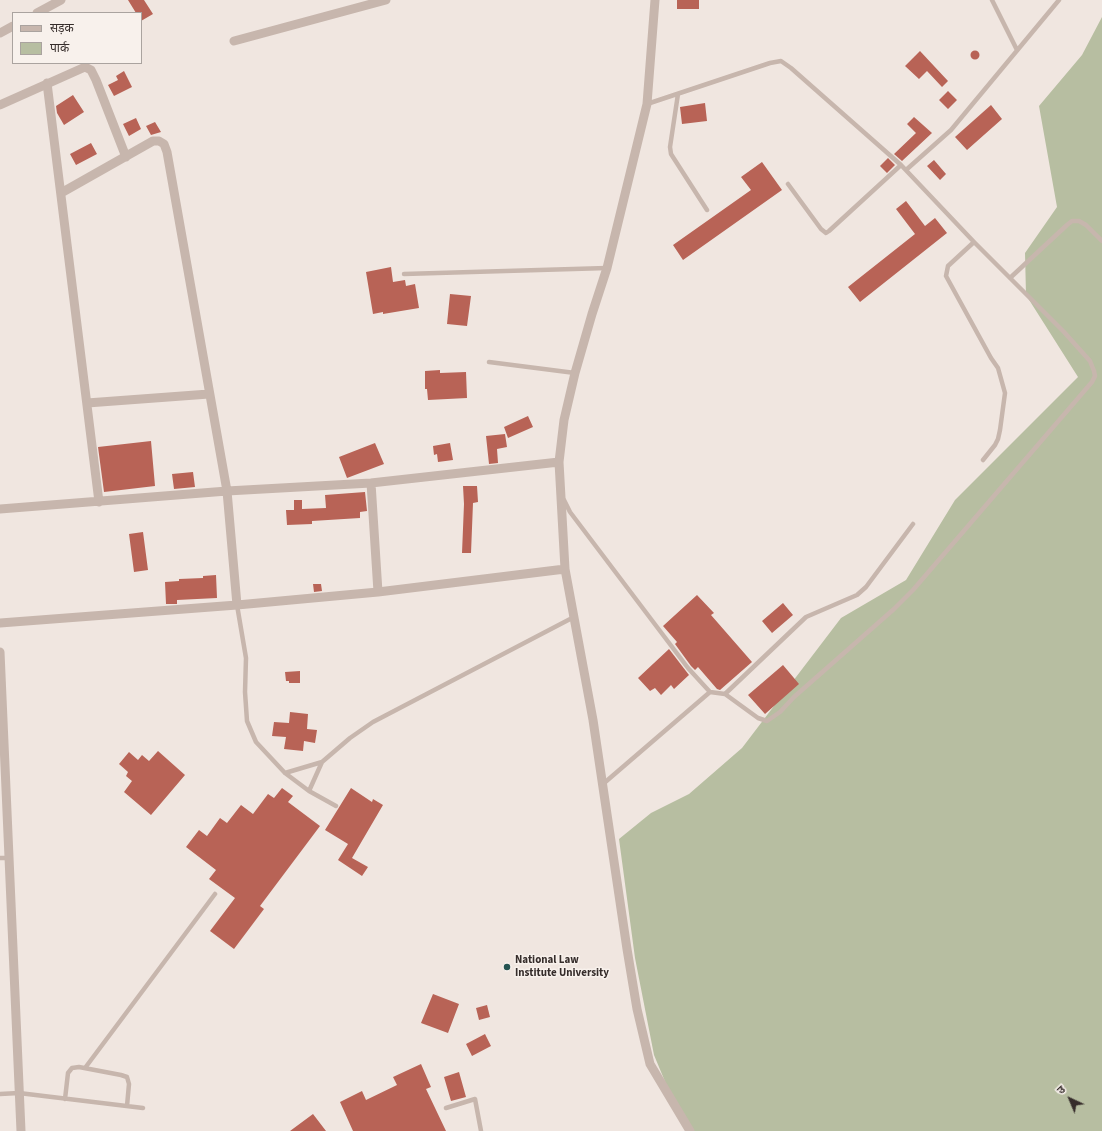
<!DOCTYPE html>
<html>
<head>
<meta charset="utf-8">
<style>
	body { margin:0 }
	#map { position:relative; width:1102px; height:1131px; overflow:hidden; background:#f0e6e0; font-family:"Source Sans 3","Noto Sans Devanagari",sans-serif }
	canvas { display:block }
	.legend { position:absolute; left:12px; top:12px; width:130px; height:52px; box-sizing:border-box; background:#f8f1ec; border:1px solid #aaa39f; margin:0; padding:5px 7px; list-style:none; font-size:12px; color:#362d2b }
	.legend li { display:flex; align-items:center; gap:8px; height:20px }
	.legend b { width:20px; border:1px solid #aaa39f }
	.north { position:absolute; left:1050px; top:1079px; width:40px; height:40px; -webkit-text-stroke:3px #f8f1ec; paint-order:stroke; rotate:316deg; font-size:11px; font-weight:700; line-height:16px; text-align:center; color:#362d2b }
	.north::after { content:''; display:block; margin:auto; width:14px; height:18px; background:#362d2b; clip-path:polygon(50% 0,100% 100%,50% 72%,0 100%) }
</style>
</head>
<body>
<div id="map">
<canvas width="1102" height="1131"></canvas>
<ul class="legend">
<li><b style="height:5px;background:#c7b6ad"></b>सड़क</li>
<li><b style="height:11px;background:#b7bea1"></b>पार्क</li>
</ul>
<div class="north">उ</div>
</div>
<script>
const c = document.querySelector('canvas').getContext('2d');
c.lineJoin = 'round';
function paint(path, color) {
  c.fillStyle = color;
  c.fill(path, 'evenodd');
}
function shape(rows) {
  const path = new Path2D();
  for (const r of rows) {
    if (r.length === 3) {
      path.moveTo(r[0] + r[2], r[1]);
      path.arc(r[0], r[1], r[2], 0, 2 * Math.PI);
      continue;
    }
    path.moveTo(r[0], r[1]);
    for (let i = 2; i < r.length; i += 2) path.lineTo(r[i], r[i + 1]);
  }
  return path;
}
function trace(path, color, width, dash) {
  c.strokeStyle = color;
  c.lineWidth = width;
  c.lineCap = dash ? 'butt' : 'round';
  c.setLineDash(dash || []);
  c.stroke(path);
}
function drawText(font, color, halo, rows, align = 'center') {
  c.font = font + ' "Source Sans 3",sans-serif';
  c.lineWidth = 3;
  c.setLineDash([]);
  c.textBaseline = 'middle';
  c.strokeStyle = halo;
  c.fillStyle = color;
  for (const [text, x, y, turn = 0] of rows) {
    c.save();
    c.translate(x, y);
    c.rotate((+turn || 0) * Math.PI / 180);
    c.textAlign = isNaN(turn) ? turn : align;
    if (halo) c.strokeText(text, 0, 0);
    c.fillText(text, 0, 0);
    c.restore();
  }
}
paint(shape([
	[1102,17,1102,1131,689,1131,681,1120,654,1055,635,958,619,839,651,813,689,794,742,748,841,618,906,580,955,500,1078,377,1026,295,1025,253,1057,207,1039,106,1082,55]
]), '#b7bea1');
paint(shape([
	[128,0,144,0,153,14,141,21,141,13,136,13],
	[677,0,699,0,699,9,677,9],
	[975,55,4.5],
	[920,51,948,81,942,87,927,71,919,79,905,66],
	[124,71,132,87,114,96,108,85,118,80,116,76],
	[948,91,957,100,948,109,939,100],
	[73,95,84,112,64,125,57,113,56,106],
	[705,103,707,121,682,124,680,107],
	[991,105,1002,119,967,150,955,137],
	[914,117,932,133,902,161,894,154,916,133,907,124],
	[136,118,141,129,129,136,123,124],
	[155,122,161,132,151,135,146,126],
	[91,143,97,154,76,165,70,154],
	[888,158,895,165,887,173,880,166],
	[934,160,946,174,940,180,927,166],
	[762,162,782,190,683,260,673,245,751,190,741,177],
	[906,201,925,226,935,218,947,233,860,302,848,287,915,234,896,209],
	[391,267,393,282,405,280,406,286,415,284,419,308,383,314,383,312,373,314,366,272],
	[450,294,471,296,467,326,447,324],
	[440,370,440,373,466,372,467,398,428,400,427,389,425,389,425,371],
	[528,416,533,427,508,438,504,427],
	[505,434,507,447,497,449,498,463,489,464,486,436],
	[151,441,155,486,104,492,98,447],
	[375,443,384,464,347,478,339,457],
	[450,443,453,460,438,462,437,454,434,455,433,446],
	[193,472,195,487,174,489,172,474],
	[463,486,477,486,478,502,473,503,471,553,462,553,464,504],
	[365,492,367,511,360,512,360,518,312,521,312,524,287,525,286,510,294,510,294,500,302,500,302,509,326,508,325,495],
	[143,532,148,570,134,572,129,534],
	[216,575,217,598,177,600,177,604,166,604,165,582,179,581,179,579,203,578,203,576],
	[313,584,321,584,322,591,314,592],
	[697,595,714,613,711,615,752,662,720,690,717,689,698,667,695,670,691,666,675,644,677,642,663,626],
	[783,603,793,615,772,633,762,621],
	[669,649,689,675,674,689,671,685,661,695,655,688,650,691,638,678],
	[783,665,799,684,765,714,748,695],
	[300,671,300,683,289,683,289,681,286,681,285,672],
	[290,712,308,714,307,729,317,730,315,743,304,741,303,751,284,749,286,737,272,736,274,722,289,723],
	[158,751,185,775,151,815,124,792,132,781,126,776,128,772,119,764,129,752,138,760,142,755,149,761],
	[282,788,293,796,288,802,320,826,260,906,264,909,234,949,210,931,235,898,209,879,216,870,186,847,199,830,207,836,220,818,227,823,241,805,253,814,268,794,274,798],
	[351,788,372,802,373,799,383,805,352,858,368,867,362,876,338,860,348,844,325,830],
	[433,994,459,1004,448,1033,421,1023],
	[487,1005,490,1017,479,1020,476,1008],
	[485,1034,491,1046,472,1056,466,1044],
	[421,1064,431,1087,426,1089,446,1131,353,1131,340,1102,362,1091,366,1100,397,1085,393,1077],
	[459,1072,466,1097,451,1101,444,1077],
	[313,1114,326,1131,290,1131]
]), '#b86356');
trace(shape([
	[992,0,1017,50],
	[678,94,670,147,671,154,707,210],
	[647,104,770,63,781,61,791,68,901,165,974,242,1064,332,1090,361,1094,371,1095,376,1092,382,913,590,894,609,794,697,780,712,767,721,758,718,725,694],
	[906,170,951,130,1059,0],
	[788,184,821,229,826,233,829,231,901,165],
	[974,242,948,266,946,276,991,358,998,368,1005,393,1000,430,998,439,995,445,983,460],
	[404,274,607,268],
	[1010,278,1067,225,1072,221,1079,221,1086,225,1102,241],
	[489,362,575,373],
	[564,500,570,512,688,668,710,692,725,694,806,617,857,595,866,587,913,524],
	[237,605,246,658,245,692,247,721,256,742,285,773,309,791,336,806],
	[285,773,322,762],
	[603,784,710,692],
	[309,791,322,762,350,738,373,722,574,617],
	[0,858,9,858],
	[85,1068,215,894],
	[0,1094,19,1093,143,1108],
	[65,1099,68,1073,72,1068,79,1067,121,1075,127,1077,129,1084,127,1106],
	[446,1108,475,1099,481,1131]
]), '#c7b6ad', 4.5);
trace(shape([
	[655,0,647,104,607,268,592,314,575,373,564,420,559,462,565,569,593,720,627,949,637,1009,650,1064,690,1131],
	[37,13,61,0],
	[0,33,13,26],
	[234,41,386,0],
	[47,83,99,502],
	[0,105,85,67,91,70,96,80,126,157],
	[61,193,153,141,159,141,164,144,167,152,227,491,237,605],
	[87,403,209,394],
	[371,483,378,592],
	[0,509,227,491,371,483,559,462],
	[0,623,237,605,378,592,565,569],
	[0,652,21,1131]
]), '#c7b6ad', 9);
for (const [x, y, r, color] of [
	[507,967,4,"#255351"]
]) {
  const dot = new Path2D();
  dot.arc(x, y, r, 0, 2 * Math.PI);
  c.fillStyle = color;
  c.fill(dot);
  trace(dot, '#f8f1ec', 1.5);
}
drawText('bold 11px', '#362d2b', '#f8f1ec', [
	["National Law",515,961],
	["Institute University",515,974]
], 'left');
</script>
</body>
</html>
